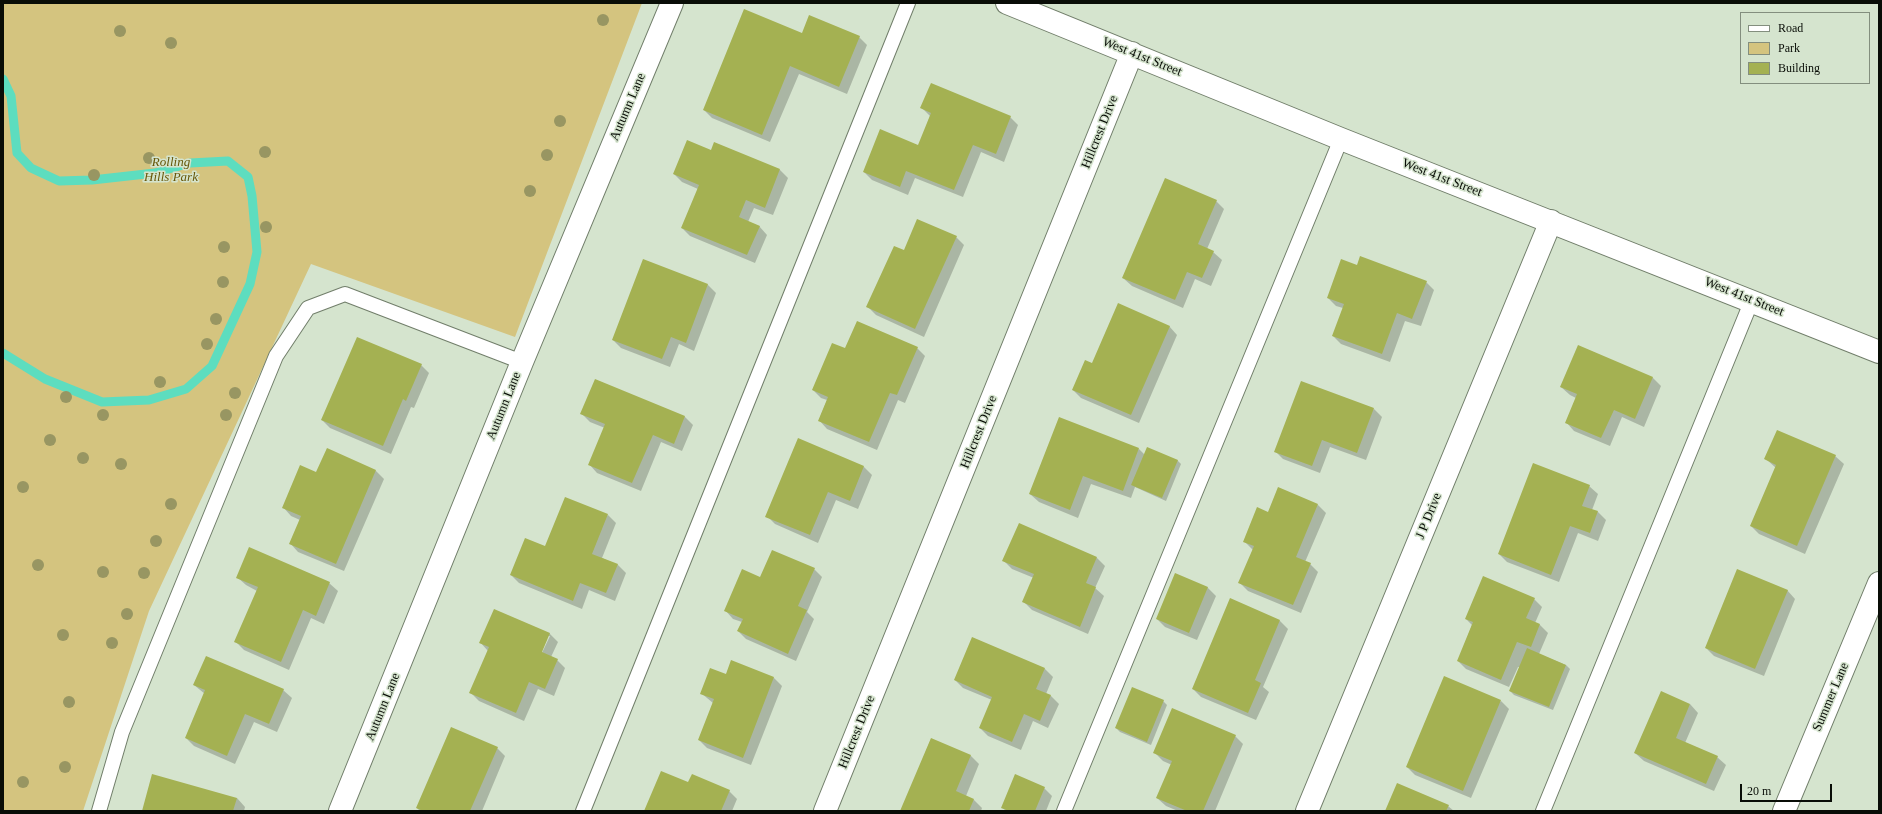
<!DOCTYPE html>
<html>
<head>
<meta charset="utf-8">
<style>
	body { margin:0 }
	#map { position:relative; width:1882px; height:814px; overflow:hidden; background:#d5e4ce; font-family:Georgia,serif }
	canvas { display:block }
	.frame { position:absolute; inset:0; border:4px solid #090d07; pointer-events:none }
	.legend { position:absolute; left:1740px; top:12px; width:130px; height:72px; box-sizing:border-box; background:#d5e4ce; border:1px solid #838e7e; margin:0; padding:5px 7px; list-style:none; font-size:12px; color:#090d07 }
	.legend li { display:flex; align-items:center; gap:8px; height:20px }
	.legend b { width:20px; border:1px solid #838e7e }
	.scale { position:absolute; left:1740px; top:784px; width:92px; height:18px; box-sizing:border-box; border:2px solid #090d07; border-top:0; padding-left:5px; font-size:12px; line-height:14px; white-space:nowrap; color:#090d07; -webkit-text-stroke:3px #d5e4ce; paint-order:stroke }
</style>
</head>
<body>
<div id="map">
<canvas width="1882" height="814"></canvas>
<div class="frame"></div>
<ul class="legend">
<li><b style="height:5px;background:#fff"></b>Road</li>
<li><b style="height:11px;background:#d4c47f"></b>Park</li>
<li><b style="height:11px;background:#a4b152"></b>Building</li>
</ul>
<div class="scale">20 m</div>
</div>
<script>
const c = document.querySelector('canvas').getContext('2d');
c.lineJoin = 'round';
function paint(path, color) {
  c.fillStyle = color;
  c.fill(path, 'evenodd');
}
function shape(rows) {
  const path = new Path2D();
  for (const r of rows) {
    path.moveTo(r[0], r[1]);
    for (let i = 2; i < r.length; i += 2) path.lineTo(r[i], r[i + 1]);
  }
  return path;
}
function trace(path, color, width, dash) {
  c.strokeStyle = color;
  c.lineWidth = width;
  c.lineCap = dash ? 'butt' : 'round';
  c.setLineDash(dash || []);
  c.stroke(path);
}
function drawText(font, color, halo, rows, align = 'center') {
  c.font = font + ' Georgia,serif';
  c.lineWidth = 3;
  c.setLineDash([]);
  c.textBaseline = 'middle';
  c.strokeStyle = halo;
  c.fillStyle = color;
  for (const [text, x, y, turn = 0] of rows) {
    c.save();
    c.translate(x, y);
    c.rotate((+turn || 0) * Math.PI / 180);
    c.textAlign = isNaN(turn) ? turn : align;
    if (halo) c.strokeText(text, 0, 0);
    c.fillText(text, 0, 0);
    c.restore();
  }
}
paint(shape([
	[3,3,642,3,515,337,311,264,149,611,83,811,3,811]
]), '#d4c47f');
paint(shape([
	[802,34,859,37,867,45,847,94,799,74,770,142,712,118,704,110],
	[922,108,1010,117,1018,125,1004,162,981,152,963,197,915,178,908,195,872,180,864,172,919,146,930,116],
	[715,143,780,170,788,178,773,215,754,208,748,222,759,226,767,235,755,263,690,236,682,228,698,189,682,182,674,174,712,151],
	[1216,201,1224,209,1207,249,1213,252,1222,260,1211,286,1195,279,1183,308,1132,286,1123,278],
	[956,237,964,245,924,337,876,315,868,307,904,251],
	[644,260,708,285,716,293,694,351,679,344,670,367,621,348,613,340],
	[1358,266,1426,282,1434,290,1421,326,1405,321,1390,362,1341,344,1333,336,1343,308,1336,306,1328,298],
	[1169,326,1177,335,1139,423,1081,398,1073,390,1093,364],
	[1579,346,1653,378,1661,386,1644,427,1622,417,1610,446,1574,431,1566,422,1576,398,1570,395,1561,387],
	[917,348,925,356,905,403,898,400,877,450,827,429,819,420,827,400,821,398,813,390,846,350],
	[421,365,429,373,414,408,411,407,391,454,330,428,322,420],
	[596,380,685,417,693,425,682,451,661,442,641,491,597,473,589,464,605,428,590,422,582,414],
	[1374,409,1382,417,1366,460,1330,447,1320,473,1283,459,1275,451],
	[799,440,864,467,872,475,858,509,836,500,818,543,775,524,767,516],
	[327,449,376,471,384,479,344,571,298,552,290,543,300,520,291,516,283,507,317,474],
	[1139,449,1145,455,1177,460,1181,464,1166,501,1135,487,1131,498,1091,484,1078,518,1039,502,1030,494],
	[1835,456,1844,464,1805,554,1759,534,1751,526,1776,468,1766,459],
	[1589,486,1598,494,1592,510,1598,512,1606,520,1598,541,1578,533,1559,582,1507,562,1499,554],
	[1318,505,1326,513,1305,562,1310,564,1318,572,1301,613,1248,591,1240,583,1253,550,1244,541,1269,513],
	[608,515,616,523,602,558,618,565,626,573,615,601,589,590,582,609,519,583,511,575,545,547],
	[1097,558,1105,566,1095,588,1104,596,1088,634,1032,610,1024,602,1034,578,1012,569,1004,561],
	[814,569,822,577,807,612,814,619,796,661,746,639,738,631,742,622,733,619,725,610,761,578],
	[237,577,329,583,338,591,324,624,311,618,289,670,244,650,236,642,257,591,246,585],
	[1207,587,1216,596,1197,640,1165,627,1157,619],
	[1787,590,1795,599,1764,676,1714,656,1706,648],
	[1534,599,1542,607,1535,623,1540,625,1548,633,1539,654,1566,665,1570,669,1553,710,1514,695,1510,691,1520,667,1518,667,1509,687,1466,669,1458,661,1472,625,1466,619],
	[1231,600,1280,621,1288,629,1263,687,1269,692,1256,720,1201,697,1193,689],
	[549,633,558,642,551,657,557,660,565,668,554,696,538,689,524,721,479,701,471,693,488,651,480,642],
	[547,636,550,636,540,657,539,657],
	[973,638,1045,669,1053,677,1046,694,1051,696,1059,704,1048,728,1033,721,1021,750,988,736,980,728,992,700,963,688,955,680],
	[731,662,774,678,782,686,751,765,707,748,699,740,713,703,701,693,726,675],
	[194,685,283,690,292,698,277,732,254,722,235,764,194,746,186,738,205,694],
	[1163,701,1167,705,1151,745,1120,732,1116,728],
	[1501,701,1509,709,1471,798,1415,775,1407,767],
	[1690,704,1698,713,1685,743,1717,757,1726,765,1714,791,1644,761,1635,753],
	[1235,736,1243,744,1215,811,1178,811,1166,806,1157,798,1172,765,1163,761,1155,753],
	[931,739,971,756,979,764,966,796,974,800,982,808,981,811,901,811],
	[497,748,505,756,482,811,420,811,417,808],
	[688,783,729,791,737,799,732,811,645,811],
	[1044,788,1052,796,1046,811,1006,811,1003,808],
	[237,798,245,807,244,811,143,811],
	[1448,806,1454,811,1386,811]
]), '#0003');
trace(shape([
	[3,79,11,96,17,153,31,168,59,181,92,180,155,173,190,163,228,161,248,177,252,196,257,252,250,284,212,366,186,389,149,400,102,402,45,379,3,353]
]), '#5dddbf', 9);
paint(shape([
	[744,9,802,33,809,15,860,36,839,87,790,66,762,135,703,110],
	[931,83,1011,116,996,154,973,145,954,190,906,171,900,187,863,172,880,129,918,145,931,113,920,108],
	[687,140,711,150,714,142,780,169,765,208,746,200,739,217,760,226,747,255,681,228,699,185,673,174],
	[1165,178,1217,200,1198,244,1214,251,1202,278,1187,272,1175,300,1122,278],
	[917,219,957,236,915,329,866,307,894,246,904,250],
	[1360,256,1427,281,1412,319,1397,313,1382,354,1332,336,1344,304,1327,298,1341,259,1357,265],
	[643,259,708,284,686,343,671,337,662,359,612,340],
	[1118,303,1170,326,1131,415,1072,390,1085,360,1092,363],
	[857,321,918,347,897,395,890,393,869,442,818,421,828,397,812,390,832,343,845,348],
	[357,337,422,364,406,401,403,399,383,446,321,420],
	[1578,345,1653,377,1635,419,1614,410,1601,438,1565,423,1577,394,1560,387],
	[595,379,685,416,674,444,653,435,632,483,588,465,605,424,580,414],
	[1301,381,1374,408,1357,453,1322,440,1312,466,1274,452],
	[1059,417,1139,448,1123,491,1083,476,1070,510,1029,494],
	[1777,430,1836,455,1797,546,1750,526,1776,465,1764,459],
	[798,438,864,466,850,501,828,492,810,535,765,517],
	[1147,447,1178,460,1162,498,1131,485],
	[327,448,376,470,336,564,289,544,301,516,282,508,300,465,316,472],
	[1533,463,1590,485,1582,506,1598,511,1590,533,1570,526,1551,575,1498,554],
	[1278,487,1318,504,1296,557,1311,563,1293,605,1238,583,1254,546,1243,542,1257,507,1268,512],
	[565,497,608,514,592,554,618,564,606,593,580,583,573,601,510,575,525,538,545,546],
	[1019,523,1097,557,1086,583,1096,587,1080,627,1022,602,1034,574,1002,561],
	[249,547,330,582,316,616,303,610,281,662,234,642,258,587,236,578],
	[772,550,815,568,798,606,807,610,788,654,737,631,743,619,724,611,742,569,760,577],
	[1737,569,1788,590,1755,669,1705,648],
	[1175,573,1208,587,1189,633,1156,619],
	[1483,576,1535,598,1526,618,1540,624,1531,647,1517,642,1501,680,1457,661,1473,622,1465,619],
	[1230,598,1280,620,1255,680,1261,683,1248,713,1192,689],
	[494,609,550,633,542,652,558,659,545,689,529,682,516,713,469,693,489,647,479,643],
	[972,637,1045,668,1036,689,1051,695,1040,721,1024,714,1012,742,979,728,992,697,954,680],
	[1527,648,1566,665,1549,707,1509,691],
	[206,656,284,689,269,724,245,714,227,756,185,738,205,690,193,685],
	[731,660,774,677,743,758,698,740,714,699,700,694,710,668,726,674],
	[1444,676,1501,700,1463,791,1406,767],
	[1132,687,1164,700,1147,742,1115,728],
	[1661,691,1690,704,1676,738,1718,756,1706,784,1634,753],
	[1172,708,1236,735,1203,811,1187,811,1156,798,1172,761,1153,753],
	[451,727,498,747,470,811,423,811,416,808],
	[931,738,971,755,956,791,974,799,969,811,900,811],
	[661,771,688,782,692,774,730,790,721,811,644,811],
	[152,774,237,798,233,811,142,811],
	[1015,774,1045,787,1035,811,1009,811,1001,808],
	[1397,783,1449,805,1446,811,1385,811]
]), '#a4b152');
const service = shape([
	[99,811,122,732,276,356,308,308,345,294,522,362],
	[583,811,908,3],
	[1064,811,1341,139],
	[1543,811,1752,300]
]);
const minor = shape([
	[1007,3,1341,139,1879,352],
	[340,811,522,362,672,3],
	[825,811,1132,53],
	[1307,811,1551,221],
	[1784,811,1879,583]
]);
trace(service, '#717e6a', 16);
trace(minor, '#717e6a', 24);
trace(service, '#fff', 14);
trace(minor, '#fff', 22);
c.fillStyle = '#989662';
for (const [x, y] of [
	[603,20],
	[120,31],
	[171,43],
	[560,121],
	[265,152],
	[547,155],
	[149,158],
	[94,175],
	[530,191],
	[266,227],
	[224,247],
	[223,282],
	[216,319],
	[207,344],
	[160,382],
	[235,393],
	[66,397],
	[103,415],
	[226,415],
	[50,440],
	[83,458],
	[121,464],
	[23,487],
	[171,504],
	[156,541],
	[38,565],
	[103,572],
	[144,573],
	[127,614],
	[63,635],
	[112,643],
	[69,702],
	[65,767],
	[23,782]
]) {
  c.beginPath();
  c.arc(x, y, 6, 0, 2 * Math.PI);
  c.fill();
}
drawText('13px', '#090d07', '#d5e4ce', [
	["West 41st Street",1142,57,22],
	["Autumn Lane",628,107,-67],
	["Hillcrest Drive",1100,132,-68],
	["West 41st Street",1442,178,21],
	["West 41st Street",1744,297,22],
	["Autumn Lane",504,406,-68],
	["Hillcrest Drive",979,432,-68],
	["J P Drive",1429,516,-68],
	["Summer Lane",1831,697,-67],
	["Autumn Lane",383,707,-68],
	["Hillcrest Drive",857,732,-68]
]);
drawText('italic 13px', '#675709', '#d5e4ce', [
	["Rolling",171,163],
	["Hills Park",171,178]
]);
</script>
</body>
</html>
